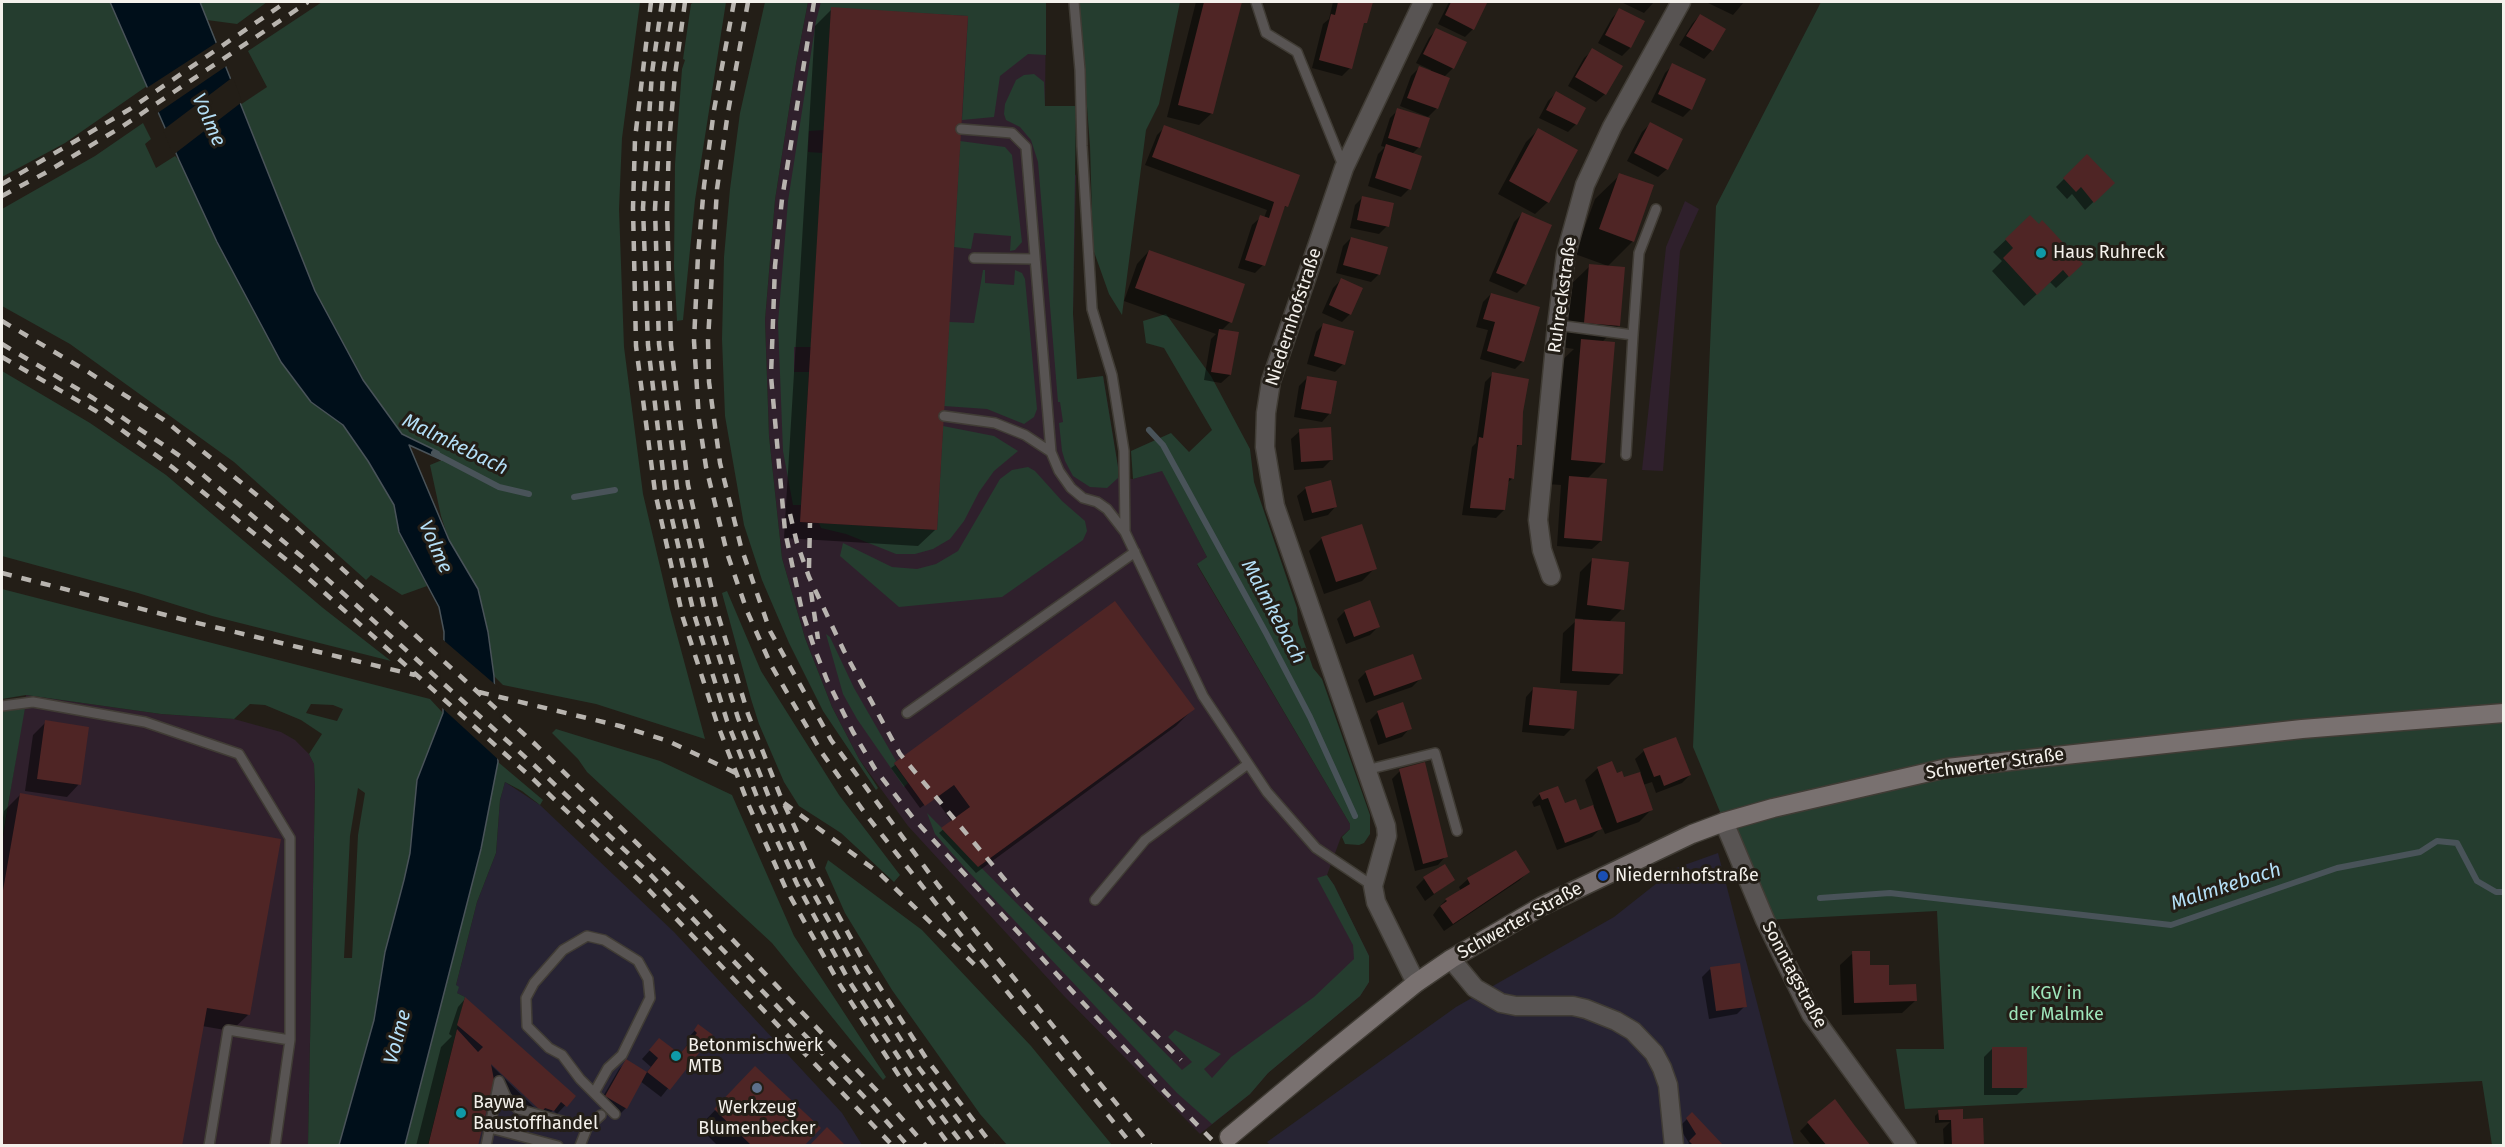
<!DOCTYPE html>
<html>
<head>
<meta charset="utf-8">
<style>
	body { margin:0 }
	#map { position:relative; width:2505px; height:1147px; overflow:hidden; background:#231e17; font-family:"Fira Sans",sans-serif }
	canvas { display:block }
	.frame { position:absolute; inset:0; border:3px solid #f4f1ec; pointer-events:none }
</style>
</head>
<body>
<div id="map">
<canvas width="2505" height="1147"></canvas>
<div class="frame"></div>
</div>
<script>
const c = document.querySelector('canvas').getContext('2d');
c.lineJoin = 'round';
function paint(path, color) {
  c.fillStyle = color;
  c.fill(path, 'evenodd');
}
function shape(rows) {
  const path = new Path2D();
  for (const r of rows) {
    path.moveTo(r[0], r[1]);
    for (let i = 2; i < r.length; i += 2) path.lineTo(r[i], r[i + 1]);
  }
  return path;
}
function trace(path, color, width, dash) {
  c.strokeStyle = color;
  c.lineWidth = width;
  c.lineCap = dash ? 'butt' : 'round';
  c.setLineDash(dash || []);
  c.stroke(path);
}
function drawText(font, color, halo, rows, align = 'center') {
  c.font = font + ' "Fira Sans",sans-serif';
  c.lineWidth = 6;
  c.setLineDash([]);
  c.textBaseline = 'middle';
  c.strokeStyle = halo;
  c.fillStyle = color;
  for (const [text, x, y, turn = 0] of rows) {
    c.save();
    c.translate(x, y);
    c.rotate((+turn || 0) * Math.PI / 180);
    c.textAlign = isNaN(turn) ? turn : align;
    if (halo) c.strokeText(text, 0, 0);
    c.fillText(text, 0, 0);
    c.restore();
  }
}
paint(shape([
	[505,782,540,805,674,932,842,1113,862,1145,428,1146,465,997,457,993,456,985,477,902,496,853,500,800],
	[1718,853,1794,1145,1271,1146,1267,1142,1456,1007,1614,917,1676,868]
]), '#272333');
paint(shape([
	[808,2,1046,2,1045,106,1076,176,1073,314,1077,380,1103,376,1118,467,1118,477,1133,479,1162,470,1207,557,1197,565,1350,824,1350,829,1341,837,1327,875,1334,885,1369,956,1369,982,1360,996,1268,1073,1250,1094,1200,1134,1064,996,908,826,859,759,832,707,805,638,782,558,769,436,765,320,775,200,796,64],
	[1685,201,1699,209,1680,251,1663,471,1642,470,1666,247],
	[26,695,161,714,234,719,281,732,295,740,309,754,314,764,315,786,308,1145,2,1146,2,842]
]), '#2f202c');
paint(shape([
	[2,2,110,2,147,86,65,143,2,177],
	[200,2,267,2,237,24,207,20],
	[322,2,640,2,622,138,619,209,624,347,643,494,670,609,705,739,596,704,503,685,494,676,488,632,478,589,449,540,441,516,430,465,442,460,439,453,402,434,363,380,315,291,240,105,267,87,248,51],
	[694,2,726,2,695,200,683,320,677,321,674,266,675,164,682,69,685,60,683,59,691,4],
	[765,2,808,2,796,64,775,200,765,320,769,436,782,558,805,638,832,707,859,759,878,788,876,790,823,711,789,643,762,580,744,525,725,416,722,339,724,257,730,189,740,113],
	[821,2,1046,2,1046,55,1028,54,1000,76,994,117,962,120,968,16,831,8,824,130,809,131,808,152,823,153,811,347,794,347,794,372,809,372,801,505,793,505,783,451,778,323,788,201,816,21],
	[1079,2,1180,2,1159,104,1146,130,1122,315,1109,294,1093,249,1090,146],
	[1821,2,2503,2,2503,1145,2492,1145,2482,1081,1905,1109,1896,1049,1944,1049,1937,911,1765,920,1693,747,1716,206],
	[1034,74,1044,82,1045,106,1076,106,1073,314,1077,379,1103,376,1118,467,1118,478,1107,488,1090,487,1073,476,1065,461,1062,451,1059,423,1063,422,1060,402,1058,402,1038,162,1031,140,1020,127,1006,120,1004,114,1005,104,1016,80,1024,75],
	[143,123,151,139,145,144,156,168,175,156,179,160,311,402,343,425,368,461,394,505,399,532,427,586,402,595,371,575,366,580,234,462,70,344,2,306,2,209,95,156],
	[960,141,1005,147,1012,155,1022,242,1015,250,1010,251,1011,236,974,233,971,249,954,247],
	[983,270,985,270,985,283,1014,285,1015,270,1022,273,1025,279,1037,409,1034,417,1024,424,987,409,944,406,949,322,974,323],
	[1166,314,1211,376,1250,449,1254,482,1297,608,1298,624,1313,668,1322,679,1370,815,1370,834,1364,843,1359,845,1345,844,1342,837,1350,829,1350,824,1197,564,1207,557,1162,471,1133,479,1131,451,1171,433,1189,452,1212,430,1164,348,1146,343,1143,321],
	[2,371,90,423,166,475,323,608,391,661,212,616,138,593,2,556],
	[943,426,994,436,1018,451,994,471,979,492,964,521,950,539,933,549,915,554,896,554,846,534,821,528,819,523,937,530],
	[1028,467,1035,471,1062,501,1085,521,1087,531,1083,540,1002,597,899,607,840,556,843,543,892,567,917,569,936,564,958,551,1000,479,1012,470],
	[2,589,430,699,443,713,417,780,410,853,404,880,385,952,374,1020,339,1145,308,1145,315,786,314,764,309,754,322,734,301,720,265,705,250,704,234,719,161,714,26,695,2,699],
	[311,704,333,705,343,709,337,721,306,713],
	[358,788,365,793,358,835,352,958,344,958,350,836],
	[727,591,761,671,839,795,900,875,894,882,841,833,799,806,784,782,759,724,751,699,722,593],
	[826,634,830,637,854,688,896,761,894,764,908,783,904,787,857,719,843,694],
	[25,708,2,840,2,711],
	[556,729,660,761,732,795,794,936,886,1077,883,1080,772,943,587,772,578,759,552,733],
	[498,762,543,800,540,805,522,791,505,782,500,800,496,853,477,902,456,985,459,987,457,993,465,997,428,1145,405,1146,481,849],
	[927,813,1182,1070,1192,1062,1168,1037,1175,1030,1221,1054,1204,1069,1212,1078,1231,1057,1314,997,1354,959,1353,945,1317,878,1327,875,1334,885,1369,956,1369,982,1360,996,1268,1073,1250,1094,1212,1124,1177,1093,965,868,935,834],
	[828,860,922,930,1031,1046,1112,1145,1007,1145,980,1114,892,990,845,913,825,868]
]), '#253d2f');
const water = shape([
	[110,2,200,2,315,291,363,380,402,434,439,452,442,460,409,445,449,540,478,589,488,632,494,676,498,762,481,849,405,1145,339,1145,374,1020,385,952,404,880,410,853,417,780,443,713,444,632,439,607,399,532,394,505,368,461,343,425,311,402,281,362,217,242,179,160,110,2]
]);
paint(water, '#000f1a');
trace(water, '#495359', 1.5);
paint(shape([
	[219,41,228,65,156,114,145,89],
	[233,77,242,102,173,155,163,130],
	[441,638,498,687,501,762,440,706]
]), '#231e17');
paint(shape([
	[1196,2,1240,2,1212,113,1199,125,1167,117],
	[1333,2,1370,2,1350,68,1342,76,1312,68,1323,24,1329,19],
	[1449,2,1481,2,1485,4,1473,29,1465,37,1438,24],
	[1621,2,1654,2,1644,13],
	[1706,2,1744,2,1733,15],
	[832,9,935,530,918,546,784,538,815,26],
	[1620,10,1643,22,1630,48,1622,56,1598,43,1612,18],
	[1700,15,1724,29,1712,50,1704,59,1679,45,1692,24],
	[1437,29,1453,68,1444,77,1437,108,1428,117,1400,106,1411,76,1419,68,1430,72,1431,70,1416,63,1429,38],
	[1593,50,1621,67,1605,94,1596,102,1568,86,1584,58],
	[1673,65,1691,109,1683,117,1651,102,1665,73],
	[1556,93,1576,124,1568,132,1539,118,1548,101],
	[1398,110,1419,147,1412,154,1409,189,1401,197,1368,186,1378,154,1385,147,1381,146,1390,118],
	[1650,124,1667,169,1658,177,1627,161,1642,132],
	[1165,127,1286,206,1281,211,1263,265,1255,273,1238,268,1252,225,1261,217,1264,218,1267,210,1145,165,1157,135],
	[1538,130,1548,202,1535,214,1498,194,1526,142],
	[2087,156,2113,183,2085,210,2072,194,2067,199,2056,187],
	[1620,175,1633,241,1608,266,1575,254,1595,199],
	[1363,197,1387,226,1379,234,1350,228,1355,205],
	[1522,214,1525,285,1517,293,1489,281,1514,222],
	[2030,217,2069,276,2056,288,2050,282,2024,306,1992,271,2002,261,1993,252],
	[1351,238,1379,274,1371,282,1336,273,1343,246],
	[1149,251,1230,322,1221,331,1230,375,1221,383,1204,380,1211,339,1216,334,1124,301,1137,264],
	[1590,266,1618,326,1602,342,1604,462,1587,479,1601,541,1592,549,1557,546,1561,485,1547,484,1557,365,1574,349,1561,347,1565,290],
	[1341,280,1350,314,1342,322,1322,313,1333,288],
	[1491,294,1523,361,1515,369,1480,359,1488,330,1476,327,1483,302],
	[1324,324,1343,364,1335,372,1307,364,1316,332],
	[1493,374,1522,412,1520,444,1515,449,1513,478,1507,483,1504,510,1496,518,1462,515,1472,447,1476,443,1485,382],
	[1307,378,1330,413,1322,422,1294,417,1299,386],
	[1300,431,1332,459,1323,468,1294,470,1291,439],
	[1306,488,1336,506,1328,515,1304,521,1297,496],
	[1322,538,1375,568,1362,581,1324,594,1309,551],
	[1593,559,1622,609,1609,622,1621,673,1609,685,1560,683,1563,633,1576,621,1583,621,1583,619,1575,618,1580,572],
	[1345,611,1378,627,1370,635,1346,644,1337,619],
	[1366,672,1420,679,1412,687,1366,703,1358,680],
	[1534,688,1572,728,1564,736,1522,732,1526,697],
	[1193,709,1176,726,976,873,939,833,952,822,937,801,939,799,937,796,920,808,891,768,926,743],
	[1378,712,1410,728,1402,737,1378,745,1370,720],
	[46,722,79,784,67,797,25,791,33,735],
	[1676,739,1690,775,1682,783,1656,793,1652,782,1643,785,1652,809,1639,822,1605,834,1602,827,1592,837,1557,850,1540,805,1534,807,1532,802,1540,794,1579,812,1594,806,1585,780,1598,768,1623,779,1641,773,1635,759,1644,751],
	[1400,771,1446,856,1438,865,1415,871,1392,779],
	[21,794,248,1015,231,1031,202,1026,181,1146,2,1146,2,824,4,811],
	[1516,852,1528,872,1520,880,1444,931,1433,915,1438,908,1446,900,1461,891,1459,887,1468,879],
	[1424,879,1453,880,1425,901,1416,887],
	[1853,953,1888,986,1915,1001,1902,1013,1842,1015,1840,965],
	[1710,969,1745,1006,1737,1014,1709,1019,1702,977],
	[465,999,574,1096,557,1114,553,1110,547,1116,490,1060,490,1064,545,1118,536,1116,532,1119,492,1081,476,1146,416,1146,441,1047,452,1036,449,1034,458,1007],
	[699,1026,711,1035,661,1097,640,1081,626,1108,618,1116,598,1105,619,1069,627,1061,646,1073,651,1067,642,1059,659,1040,679,1056,690,1041,687,1039],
	[1992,1049,2025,1087,2017,1095,1984,1095,1984,1057],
	[739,1085,802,1146,718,1146,699,1127],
	[1939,1112,1962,1118,1982,1146,1944,1146,1943,1129,1950,1122,1935,1123,1935,1116],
	[1692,1114,1721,1146,1687,1146,1689,1143,1679,1127],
	[1808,1123,1869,1146,1812,1146,1800,1131]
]), '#0007');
trace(shape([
	[1149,430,1163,445,1266,633,1310,717,1355,816],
	[434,453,499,487,529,494],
	[574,497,615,490],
	[1820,898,1890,893,2171,925,2337,868,2420,852,2437,841,2457,843,2477,881,2496,892,2504,892]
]), '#495359', 6);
paint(shape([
	[1204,2,1242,2,1213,114,1178,105],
	[1338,2,1373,2,1367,23,1364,23,1352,69,1319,60,1331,14,1335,15],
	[1451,2,1487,3,1474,30,1445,15],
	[831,7,968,16,937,530,800,522],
	[1619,8,1645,21,1631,48,1605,35],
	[1700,14,1726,29,1713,51,1686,36],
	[1436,28,1467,42,1454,69,1423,54],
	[1592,48,1623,66,1606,95,1575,77],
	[1672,63,1706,79,1692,110,1658,94],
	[1419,66,1450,78,1438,109,1407,98],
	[1556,91,1586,108,1577,125,1546,110],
	[1397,108,1430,118,1420,148,1388,138],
	[1650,122,1683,139,1668,170,1634,153],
	[1164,125,1300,175,1288,207,1285,206,1265,266,1245,260,1260,215,1269,218,1274,202,1152,157],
	[1538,128,1578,150,1549,203,1509,181],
	[1386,144,1422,156,1411,190,1375,178],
	[2087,154,2115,183,2094,203,2081,187,2076,192,2063,178],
	[1619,173,1654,185,1634,242,1599,229],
	[1362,196,1394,203,1389,227,1357,220],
	[1522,212,1552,225,1526,285,1496,273],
	[2030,215,2039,224,2042,220,2083,264,2069,277,2063,270,2037,295,2003,258,2013,248,2005,239],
	[1351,237,1388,247,1380,275,1343,265],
	[1149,250,1245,284,1232,323,1135,288],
	[1589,264,1625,267,1620,326,1584,323],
	[1341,278,1363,288,1351,315,1329,305],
	[1491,293,1540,307,1524,362,1487,351,1495,322,1483,319],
	[1323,323,1354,331,1345,365,1314,356],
	[1219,329,1239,332,1231,375,1211,372],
	[1581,339,1615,342,1605,463,1571,460],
	[1492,372,1529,379,1523,412,1522,445,1517,445,1514,479,1509,478,1505,510,1470,508,1479,437,1483,438],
	[1307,376,1337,381,1331,414,1301,409],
	[1331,427,1333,460,1301,462,1299,429],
	[1569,476,1607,479,1602,541,1564,538],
	[1331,480,1337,507,1312,513,1305,487],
	[1362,524,1377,569,1336,582,1321,537],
	[1592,558,1629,562,1624,610,1587,605],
	[1370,600,1380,627,1354,637,1344,610],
	[1115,601,1195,709,978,867,941,828,970,807,954,785,925,806,894,763],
	[1575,619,1625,622,1623,674,1572,671],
	[1413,654,1422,679,1374,696,1365,671],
	[1533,687,1577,691,1574,729,1529,725],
	[1403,702,1412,729,1386,738,1377,711],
	[45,720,89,727,81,785,37,779],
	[1676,737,1691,775,1664,786,1660,775,1654,777,1643,749],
	[1612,761,1617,773,1622,771,1624,777,1640,772,1653,810,1617,823,1597,767],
	[1425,762,1448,857,1423,864,1399,769],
	[1558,786,1565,803,1576,799,1580,810,1593,805,1602,829,1565,843,1548,798,1542,800,1539,793],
	[20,793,281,839,250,1015,207,1008,182,1146,2,1146,2,896],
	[1516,850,1530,872,1453,924,1440,906,1447,901,1445,899,1470,884,1467,878],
	[1445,864,1455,880,1434,894,1423,877],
	[1852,951,1870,951,1870,965,1889,965,1889,985,1916,984,1917,1001,1854,1003],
	[1740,963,1747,1007,1716,1011,1710,967],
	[465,997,576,1096,567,1107,561,1102,554,1111,545,1108,542,1112,491,1064,494,1080,478,1146,428,1146,457,1029,478,1052,483,1047,457,1025],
	[698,1024,713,1035,670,1090,647,1072,627,1109,605,1096,626,1059,647,1072,658,1058,649,1050,659,1038,680,1054,697,1033,694,1030],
	[1992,1047,2027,1047,2027,1088,1992,1088],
	[755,1066,821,1128,804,1146,752,1146,714,1109],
	[1835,1099,1855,1126,1871,1146,1827,1146,1807,1122],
	[1963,1109,1963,1119,1983,1118,1984,1146,1952,1146,1951,1120,1939,1120,1938,1110],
	[1692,1112,1724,1146,1694,1146,1689,1141,1696,1134,1686,1118],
	[827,1127,846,1146,809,1146]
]), '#4f2525');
const lane = shape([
	[1074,2,1080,70,1082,146,1092,309,1112,375,1124,451,1125,532],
	[1256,2,1266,33,1297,52,1344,168],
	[961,129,1012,133,1026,147,1051,452],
	[974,258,1035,259],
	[1557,325,1633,335,1639,253,1656,209],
	[944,416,995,423,1025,435,1051,452,1059,471,1071,488,1083,498,1097,502,1107,509,1125,532,1203,696,1267,792,1316,848,1373,886],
	[1626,455,1633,335],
	[2,706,33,702,145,722,239,754,290,838,290,1040],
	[907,713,1135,552],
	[1366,770,1435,753,1457,831],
	[1095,900,1145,840,1248,764],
	[594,1093,608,1068,622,1055,650,998,648,979,638,961,604,940,587,936,563,950,534,983,526,998,527,1026,549,1048,562,1055,580,1079,615,1114],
	[490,1128,558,1146],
	[209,1146,228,1030,290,1040,275,1146],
	[486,1146,499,1081,506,1097,518,1109,587,1128],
	[580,1146,587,1128,601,1115]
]);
const street = shape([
	[1551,576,1542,550,1538,520,1557,325,1566,254,1585,185,1612,127,1681,2],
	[1724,822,1765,920,1811,1014,1907,1146],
	[1451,959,1475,988,1501,1003,1516,1006,1573,1006,1586,1009,1616,1021,1633,1031,1654,1053,1662,1068,1668,1085,1674,1146],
	[1416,983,1376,902,1373,886,1387,836,1386,826,1275,506,1265,447,1266,413,1271,381,1344,168,1423,2]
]);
const secondary = shape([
	[1229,1137,1326,1056,1416,983,1451,959,1542,906,1692,834,1724,822,1773,808,1947,768,2302,729,2504,713]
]);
trace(lane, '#403c35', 12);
trace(street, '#403c35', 21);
trace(secondary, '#403c35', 21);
trace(lane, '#585453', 9);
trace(street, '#585453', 18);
trace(secondary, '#797170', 18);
trace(shape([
	[651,2,635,139,633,208,636,346,655,492,683,618,717,723,749,806,786,889,840,985,903,1082,950,1146],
	[662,2,652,73,643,208,648,345,665,489,694,614,727,721,759,802,797,884,849,981,910,1075,964,1146],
	[674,2,663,75,655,209,659,344,677,488,705,612,738,718,770,800,806,880,858,973,919,1068,978,1146],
	[685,2,675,75,669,143,667,209,671,345,688,485,716,608,748,714,780,795,817,876,866,966,928,1061,993,1146],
	[734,2,714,110,704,186,698,255,694,341,699,420,706,467,727,553,747,611,771,665,822,753,867,816,960,934,1133,1146],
	[748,2,728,112,717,189,708,340,709,382,720,463,741,547,770,631,831,740,938,885,1151,1146],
	[814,2,782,199,775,266,771,376,785,531,802,611,815,650,827,680,853,732,875,769,914,819,1165,1092,1218,1146],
	[2,184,130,109,286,2],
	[2,196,45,173,123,126,308,2],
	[2,321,85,370,164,420,295,526,536,745,686,891,882,1096,926,1146],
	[2,344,93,398,180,456,306,560,534,765,647,871,872,1105,908,1146],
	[2,357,96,411,172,467,299,570,532,778,644,885,893,1146],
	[790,514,797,543,809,577,844,651,900,754,1021,899,1181,1060],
	[809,568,810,523],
	[2,573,185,620,415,675],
	[811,592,818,639],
	[479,692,620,726,668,741,738,774],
	[784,803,879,873,978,968]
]), '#b8b4af', 4.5, [10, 10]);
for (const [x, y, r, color] of [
	[2041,253,6,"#0f9aa8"],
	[1603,876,6,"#1a4fb4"],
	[676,1056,6,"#0f9aa8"],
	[757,1088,6,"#5c6f8a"],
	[461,1113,6,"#0f9aa8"]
]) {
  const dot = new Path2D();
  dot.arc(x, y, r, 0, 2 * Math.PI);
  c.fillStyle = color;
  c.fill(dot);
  trace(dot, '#231e17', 2);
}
drawText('18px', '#f4f1ec', '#231e17', [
	["Haus Ruhreck",2053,253],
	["Niedernhofstraße",1615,876],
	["Betonmischwerk",688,1046],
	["MTB",688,1067],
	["Baywa",473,1103],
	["Baustoffhandel",473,1124],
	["Werkzeug",757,1108,"center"],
	["Blumenbecker",757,1129,"center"]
], 'left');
drawText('18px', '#f4f1ec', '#231e17', [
	["Ruhreckstraße",1563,295,-82],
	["Niedernhofstraße",1294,317,-72],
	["Schwerter Straße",1995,764,-8],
	["Schwerter Straße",1520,921,-29],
	["Sonntagstraße",1794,975,62]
]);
drawText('18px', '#9ee6bb', '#231e17', [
	["KGV in",2056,994],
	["der Malmke",2056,1015]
]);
drawText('italic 20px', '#b4dff7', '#231e17', [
	["Volme",208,120,66],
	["Malmkebach",455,445,26],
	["Volme",435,547,66],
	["Malmkebach",1273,612,62],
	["Malmkebach",2226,887,-18],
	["Volme",398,1037,-75]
]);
</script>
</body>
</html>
